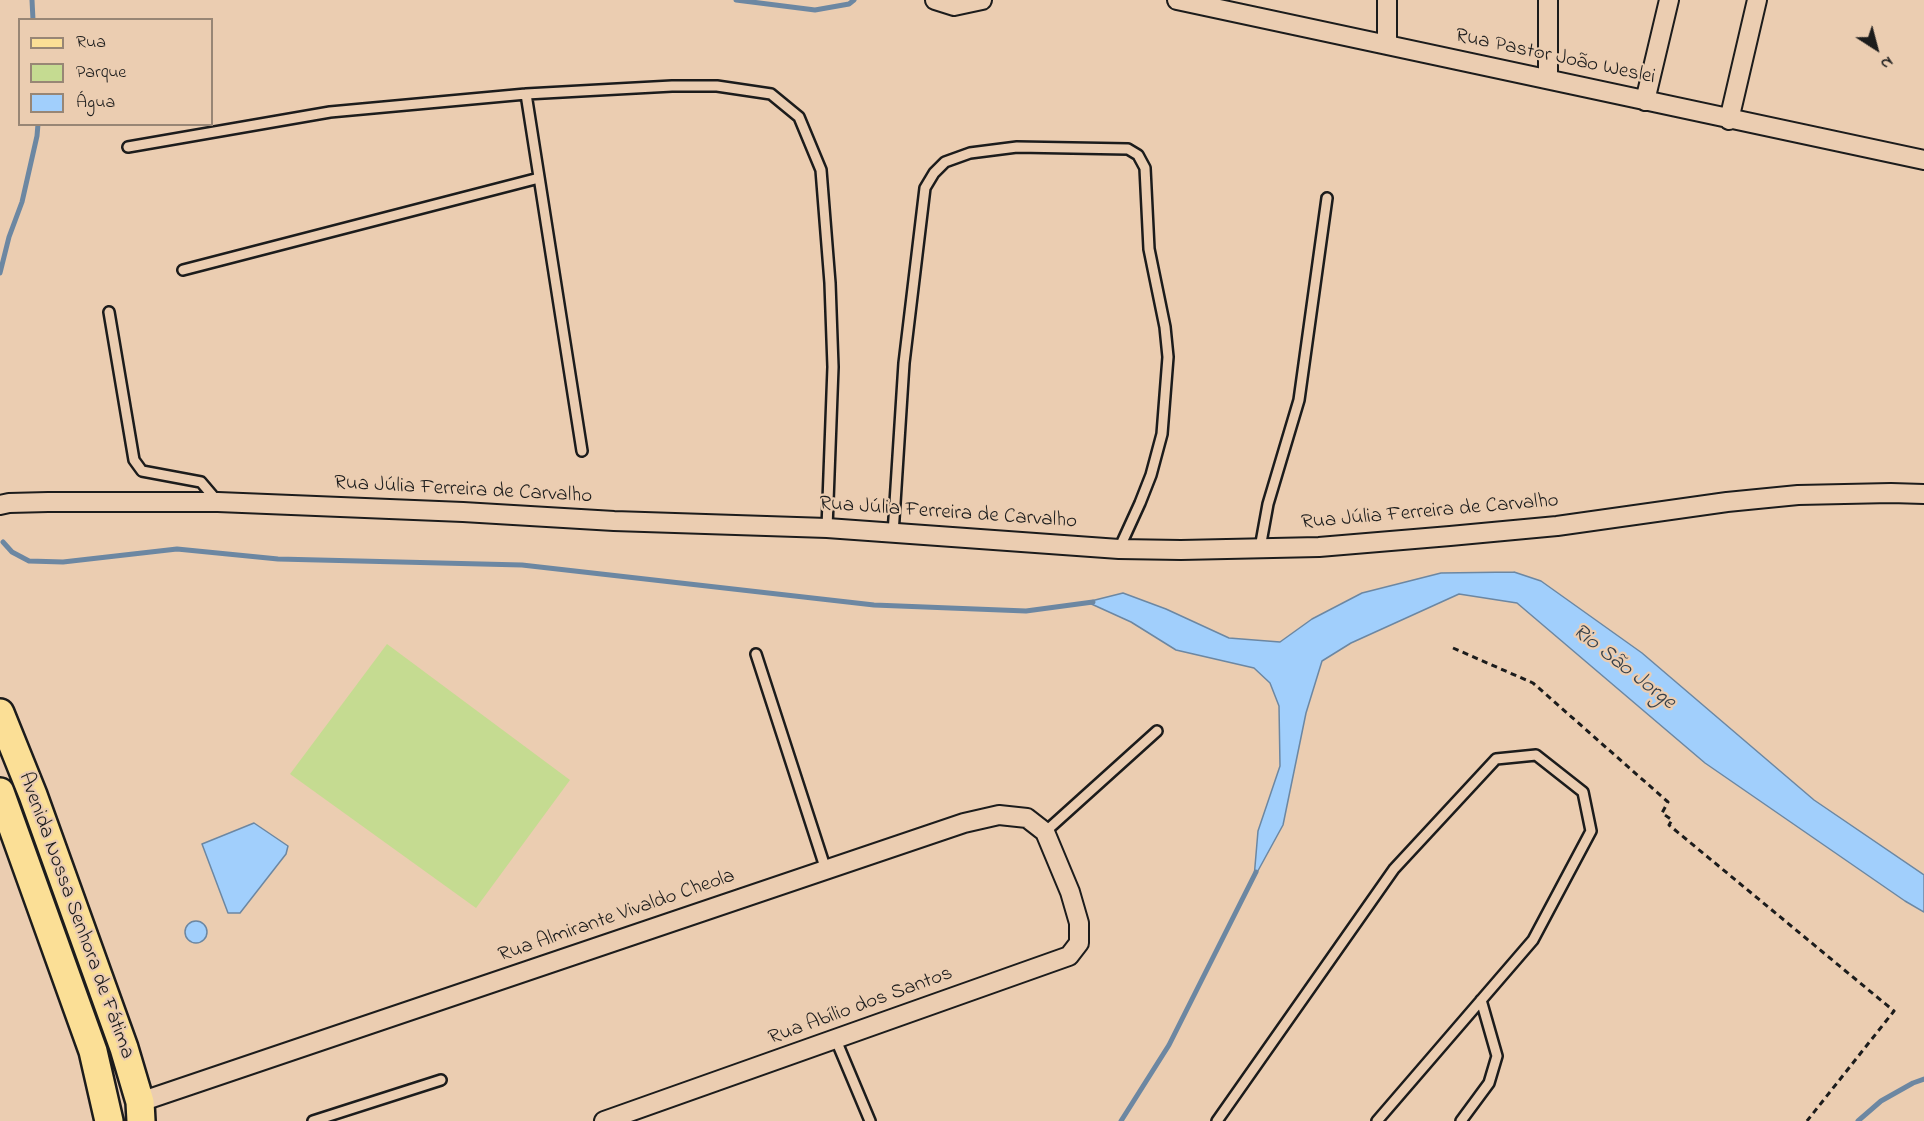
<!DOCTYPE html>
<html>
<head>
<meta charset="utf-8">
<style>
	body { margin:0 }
	#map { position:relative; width:1924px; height:1121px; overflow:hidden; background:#ebcdb1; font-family:"Indie Flower",sans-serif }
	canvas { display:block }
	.legend { position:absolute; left:18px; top:18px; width:195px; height:108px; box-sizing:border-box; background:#ebcdb1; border:2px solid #988675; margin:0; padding:8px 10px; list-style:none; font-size:18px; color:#1c1c1c }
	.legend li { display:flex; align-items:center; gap:12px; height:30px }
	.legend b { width:30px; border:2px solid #988675 }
	.north { position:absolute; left:1846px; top:18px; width:60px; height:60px; -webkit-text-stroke:4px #ebcdb1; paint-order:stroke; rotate:144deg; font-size:16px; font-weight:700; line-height:24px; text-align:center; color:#1c1c1c }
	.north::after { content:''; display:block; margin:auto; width:21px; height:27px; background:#1c1c1c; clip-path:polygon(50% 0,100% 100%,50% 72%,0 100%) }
</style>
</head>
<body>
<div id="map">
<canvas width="1924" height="1121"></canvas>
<ul class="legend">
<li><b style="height:8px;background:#fbdf96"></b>Rua</li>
<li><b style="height:16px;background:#c5db91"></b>Parque</li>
<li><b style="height:16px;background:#a1cffc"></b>Água</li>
</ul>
<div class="north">N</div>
</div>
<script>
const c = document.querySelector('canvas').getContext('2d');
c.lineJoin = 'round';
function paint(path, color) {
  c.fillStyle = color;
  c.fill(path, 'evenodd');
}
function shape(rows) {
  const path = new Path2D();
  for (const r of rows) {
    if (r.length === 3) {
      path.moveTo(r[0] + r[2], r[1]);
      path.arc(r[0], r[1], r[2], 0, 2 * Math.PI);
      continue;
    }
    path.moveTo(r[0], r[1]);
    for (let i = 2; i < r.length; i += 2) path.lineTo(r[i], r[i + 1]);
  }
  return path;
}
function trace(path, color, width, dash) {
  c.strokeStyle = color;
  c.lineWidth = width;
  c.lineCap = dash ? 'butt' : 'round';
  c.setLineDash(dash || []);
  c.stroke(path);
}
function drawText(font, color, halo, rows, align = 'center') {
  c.font = font + ' "Indie Flower",sans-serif';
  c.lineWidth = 4.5;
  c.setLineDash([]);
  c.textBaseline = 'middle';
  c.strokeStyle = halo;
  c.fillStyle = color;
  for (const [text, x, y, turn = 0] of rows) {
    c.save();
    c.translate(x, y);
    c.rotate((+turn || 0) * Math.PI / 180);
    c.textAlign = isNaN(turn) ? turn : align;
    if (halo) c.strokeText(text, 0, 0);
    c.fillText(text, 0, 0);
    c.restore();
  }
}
paint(shape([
	[387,644,570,780,476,908,290,774]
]), '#c5db91');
const water = shape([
	[1514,572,1541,581,1642,653,1814,800,1924,875,1924,912,1905,901,1705,763,1517,603,1459,594,1351,643,1322,661,1306,713,1283,825,1254,878,1258,831,1280,766,1279,706,1270,683,1254,668,1176,650,1131,622,1087,602,1123,593,1166,609,1229,638,1280,642,1312,619,1362,593,1441,573,1514,572],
	[254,823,288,846,286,854,240,913,228,913,202,844,254,823],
	[196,932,11]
]);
paint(water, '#a1cffc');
trace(water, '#6c87a2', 1.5);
trace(shape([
	[32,0,33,20],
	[736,0,815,10,849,4,854,0],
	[0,273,9,237,22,202,37,136,38,124],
	[3,542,12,552,29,561,63,562,177,549,278,559,522,565,874,605,1026,611,1093,602],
	[1121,1121,1169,1045,1256,872],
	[1858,1121,1881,1101,1913,1083,1924,1079]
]), '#6c87a2', 5);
const service = shape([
	[526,94,582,451],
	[128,147,330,112,526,94,672,86,717,86,771,94,799,117,821,170,830,283,833,367,827,528],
	[183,270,539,178],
	[109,312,134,460,142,471,201,482,218,502],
	[893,534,904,363,925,188,934,173,945,162,970,153,1017,147,1128,149,1138,155,1145,168,1149,249,1165,327,1168,357,1162,434,1151,475,1140,503,1119,549],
	[1260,548,1268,504,1299,400,1327,198],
	[756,654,826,870],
	[1045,832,1157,731],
	[836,1040,870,1121],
	[313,1121,441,1080],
	[1217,1121,1394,869,1496,759,1536,755,1583,792,1591,831,1533,940,1377,1121],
	[1461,1121,1489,1083,1497,1056,1481,1000]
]);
const minor = shape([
	[935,0,954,6,982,0],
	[1177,0,1924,160],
	[1387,45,1387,0],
	[1548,79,1548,0],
	[1645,101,1669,0],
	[1729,120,1757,0],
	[0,505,9,503,48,502,218,502,463,512,614,521,827,528,1119,549,1181,550,1319,547,1450,536,1557,526,1727,502,1798,495,1891,493,1924,494],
	[140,1102,964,823,999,815,1027,818,1045,832,1070,892,1079,923,1079,943,1069,956,604,1121]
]);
const primary = shape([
	[0,713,33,795,124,1048,140,1102,141,1121],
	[0,792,93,1051,109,1121]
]);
trace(service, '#1c1c1c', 14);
trace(minor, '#1c1c1c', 22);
trace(primary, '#1c1c1c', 32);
trace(shape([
	[1453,648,1533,683,1668,802,1662,813,1672,820,1669,825,1894,1011,1807,1121]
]), '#1c1c1c', 3, [6, 4.5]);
trace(service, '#ebcdb1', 9);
trace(minor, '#ebcdb1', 18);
trace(primary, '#fbdf96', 27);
drawText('21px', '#1c1c1c', '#ebcdb1', [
	["Rua Pastor João Weslei",1555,58,12],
	["Rua Júlia Ferreira de Carvalho",463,491,3],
	["Rua Júlia Ferreira de Carvalho",1430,513,-5],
	["Rua Júlia Ferreira de Carvalho",948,514,4],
	["Avenida Nossa Senhora de Fátima",75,916,70],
	["Rua Almirante Vivaldo Cheola",617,917,-19],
	["Rua Abílio dos Santos",861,1007,-20]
]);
drawText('italic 22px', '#374049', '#ebcdb1', [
	["Rio São Jorge",1623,668,38]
]);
</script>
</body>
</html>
